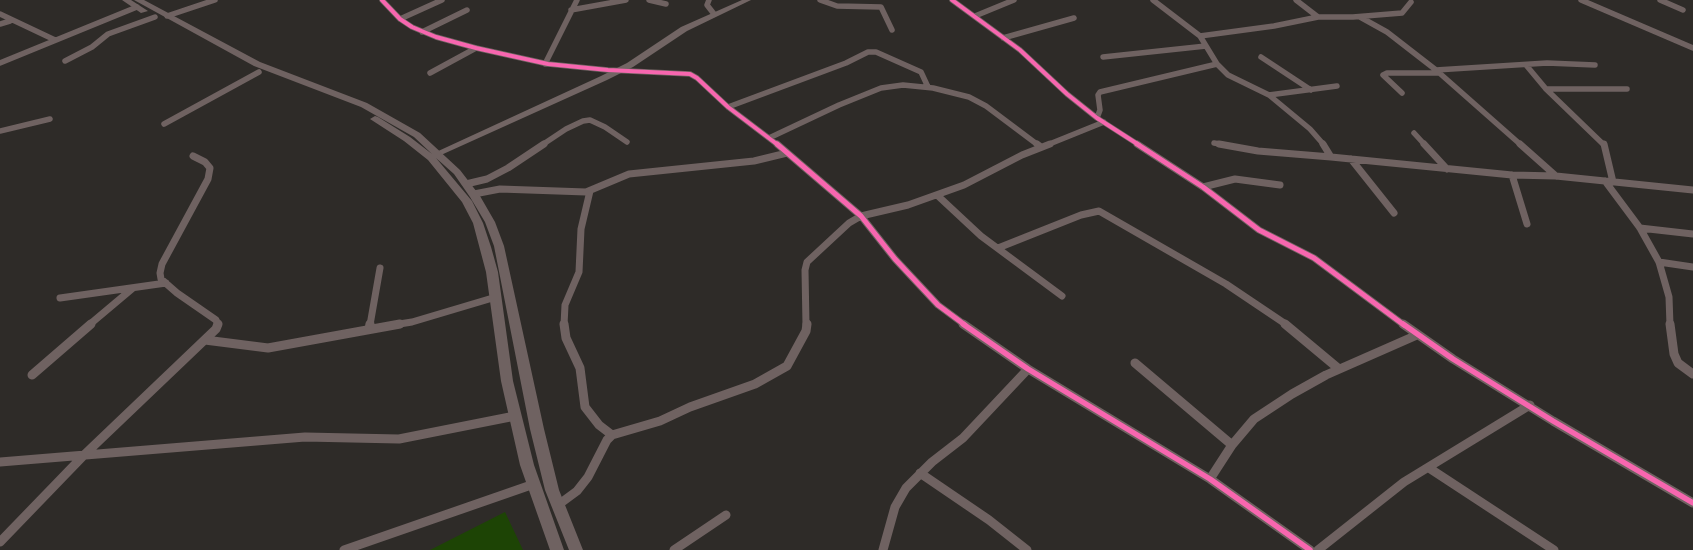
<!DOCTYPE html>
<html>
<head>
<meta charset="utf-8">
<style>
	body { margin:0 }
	canvas { display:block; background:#2e2b28 }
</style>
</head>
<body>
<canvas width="1693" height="550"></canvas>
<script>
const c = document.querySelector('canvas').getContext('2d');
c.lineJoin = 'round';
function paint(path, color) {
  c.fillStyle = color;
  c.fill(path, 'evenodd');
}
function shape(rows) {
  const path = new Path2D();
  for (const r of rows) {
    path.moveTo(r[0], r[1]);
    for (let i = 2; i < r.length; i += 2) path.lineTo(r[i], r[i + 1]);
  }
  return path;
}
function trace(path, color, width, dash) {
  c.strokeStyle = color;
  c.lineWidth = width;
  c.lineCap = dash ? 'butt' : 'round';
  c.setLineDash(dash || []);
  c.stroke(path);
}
paint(shape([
	[505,512,523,550,430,550]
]), '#1d4405');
trace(shape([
	[382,0,400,19,412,27,436,37,476,48,548,64,608,70,690,74,697,78,728,107,778,145],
	[649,0,666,4],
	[709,0,707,5,714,14],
	[820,0,837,6,881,7,892,30],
	[952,0,1020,50,1067,94,1097,118,1139,145],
	[1153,0,1200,36,1217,64,1228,75,1269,95,1310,129,1324,145],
	[1296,0,1318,17,1353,17,1402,13,1411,2],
	[1581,0,1693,48],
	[1660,0,1683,10],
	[571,10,626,0],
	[0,14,55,40],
	[167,16,215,0],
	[975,16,1014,0],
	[1360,17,1387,32,1436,70,1521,145],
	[400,19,442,0],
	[0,24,10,21],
	[422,32,467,10],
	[1200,36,1274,26,1318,17],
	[1003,38,1074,18],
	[1103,57,1206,46],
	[1261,57,1311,90],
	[65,61,92,47,108,34,155,17],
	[0,63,137,7],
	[545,64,577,0],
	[1526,65,1546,89,1604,145],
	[1436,70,1547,63,1595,65],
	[430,73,476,48],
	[1546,89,1627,89],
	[1402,93,1383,75,1387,73,1439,73],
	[1269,95,1337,86],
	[728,107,846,63,868,52,876,52,921,72,928,87],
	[1097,118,1100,110,1098,95,1100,92,1217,64],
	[164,124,259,72],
	[0,131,50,119],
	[1414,133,1425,145],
	[769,138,839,105,881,88,903,85,933,88,969,97,986,106,1038,145],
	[1214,143,1226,145],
	[542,145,566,129,583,121,590,120,605,127,627,142],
	[1047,145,1104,122]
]), '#6f6261', 5.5);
trace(shape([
	[777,144,861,216,895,259,938,305,965,325],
	[1037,144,1041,147],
	[1137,144,1203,187,1259,230,1314,258,1404,325],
	[1219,144,1258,151,1331,157],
	[1323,144,1331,157,1512,175,1556,176,1693,190],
	[1424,144,1447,169],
	[1520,144,1556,176],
	[1604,144,1613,182],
	[193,156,205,162,210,168,208,179,162,264,160,273,161,279,177,293,216,320,218,325],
	[1351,159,1394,213],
	[1512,175,1527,224],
	[1605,181,1640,228,1659,262,1669,297,1670,325],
	[466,184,487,179,508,168,544,144],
	[1203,187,1235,179,1280,185],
	[474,194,500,189,586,192,629,174,754,161,787,153],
	[937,195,981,236,1062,296],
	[1640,228,1693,234],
	[998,248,1081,215,1099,211,1226,284,1287,325],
	[1659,262,1693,267],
	[60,298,166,283],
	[89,325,133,288],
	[370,325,380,268],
	[393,325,412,322,496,297],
	[564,325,565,305,579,272,581,229,590,191],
	[806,325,805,270,807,262,849,223,861,216,908,205,964,185,1022,155,1050,144]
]), '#6f6261', 7);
trace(shape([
	[564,324,566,338,580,368,585,407,599,425,612,435],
	[963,324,1028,369,1210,479,1310,550],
	[1285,324,1339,369],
	[1403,324,1453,359,1553,421,1693,503],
	[1670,324,1674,354,1678,363,1693,374],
	[369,329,370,324],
	[205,340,268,348,400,324],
	[1135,363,1232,445],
	[32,375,91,324],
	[0,462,305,437,399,439,515,416],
	[1429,468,1554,550],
	[920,473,989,520,1027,550],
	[1210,479,1232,445,1254,419,1292,394,1326,375,1417,335],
	[558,505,577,491,588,477,607,440,612,435,660,421,690,407,755,384,787,366,806,331,807,324],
	[0,542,83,456,216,329,218,324],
	[344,550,534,484],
	[674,550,726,515],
	[883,550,895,507,906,488,932,462,963,438,1028,369],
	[1318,550,1404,482,1530,405]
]), '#6f6261', 9);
paint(shape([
	[742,0,751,0,687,31,633,67,607,80,441,155,435,155,434,153,601,76,627,63,681,27,742,0]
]), '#726564');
paint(shape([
	[122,0,131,0,148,11,141,13,122,0],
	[134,0,144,0,260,62,367,103,420,133,460,170,480,196,495,222,504,246,544,429,559,490,583,550,569,550,545,490,530,429,494,246,485,222,470,197,454,174,436,158,472,201,483,223,491,247,498,272,513,381,534,465,564,550,550,550,520,465,501,381,486,272,473,223,462,202,428,160,404,141,370,119,375,116,378,117,410,137,432,154,414,137,361,107,254,66,134,0]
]), '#6f6261');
trace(shape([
	[382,0,400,19,412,27,436,37,476,48,548,64,608,70,690,74,697,78,728,107,778,145],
	[952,0,1020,50,1067,94,1097,118,1139,145]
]), '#f766af', 4);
trace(shape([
	[777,144,861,216,895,259,938,305,965,325],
	[1137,144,1203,187,1259,230,1314,258,1404,325]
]), '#f766af', 5);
trace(shape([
	[963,324,1028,369,1210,479,1310,550],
	[1403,324,1453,359,1553,421,1693,503]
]), '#f766af', 5.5);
</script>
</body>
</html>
